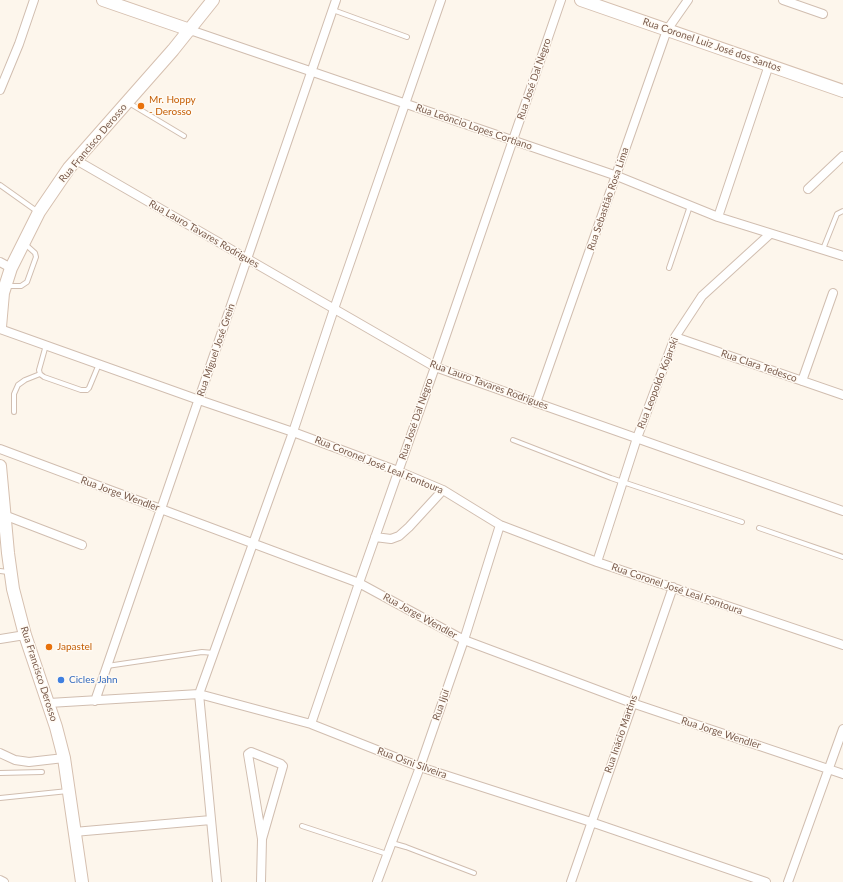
<!DOCTYPE html>
<html>
<head>
<meta charset="utf-8">
<style>
	body { margin:0 }
	canvas { display:block; background:#fdf6ec }
</style>
</head>
<body>
<canvas width="843" height="882"></canvas>
<script>
const c = document.querySelector('canvas').getContext('2d');
c.lineJoin = 'round';
function shape(rows) {
  const path = new Path2D();
  for (const r of rows) {
    path.moveTo(r[0], r[1]);
    for (let i = 2; i < r.length; i += 2) path.lineTo(r[i], r[i + 1]);
  }
  return path;
}
function trace(path, color, width, dash) {
  c.strokeStyle = color;
  c.lineWidth = width;
  c.lineCap = dash ? 'butt' : 'round';
  c.setLineDash(dash || []);
  c.stroke(path);
}
function drawText(font, color, halo, rows, align = 'center') {
  c.font = font + ' Lato,sans-serif';
  c.lineWidth = 3;
  c.setLineDash([]);
  c.textBaseline = 'middle';
  c.strokeStyle = halo;
  c.fillStyle = color;
  for (const [text, x, y, turn = 0] of rows) {
    c.save();
    c.translate(x, y);
    c.rotate((+turn || 0) * Math.PI / 180);
    c.textAlign = isNaN(turn) ? turn : align;
    if (halo) c.strokeText(text, 0, 0);
    c.fillText(text, 0, 0);
    c.restore();
  }
}
const lane = shape([
	[333,10,407,37],
	[129,103,184,136],
	[0,185,38,212],
	[823,249,837,214,843,211],
	[669,268,690,206],
	[8,286,21,286,27,282,36,257,35,253,25,244],
	[46,345,39,370,40,374,44,377,81,390,87,390,89,388,99,364],
	[14,412,14,394,18,385,25,380,40,374],
	[513,440,611,478,742,522],
	[759,528,843,557],
	[0,571,8,572],
	[107,666,202,652,214,653],
	[0,773,42,772],
	[0,798,68,791],
	[302,826,387,854],
	[392,843,406,847,474,873]
]);
const street = shape([
	[783,0,823,14],
	[190,30,617,176,718,217,843,256],
	[0,90,19,44,34,0],
	[76,160,435,367,843,511],
	[808,189,843,156],
	[718,217,769,65],
	[0,262,11,268],
	[0,329,199,400,293,432,398,471,443,490,500,525,597,562,843,645],
	[675,337,843,395],
	[802,381,833,293],
	[536,403,667,30,688,0],
	[0,449,359,583,464,640,632,703,843,774],
	[4,515,82,545],
	[375,537,391,539,399,536,409,527,443,490],
	[597,562,637,438,675,337,702,296,770,234],
	[0,639,25,635],
	[95,701,336,0],
	[49,703,199,694,311,724,420,767,591,822,766,882],
	[311,724,359,583,435,367,561,0],
	[0,753,15,760,29,762,64,758],
	[74,832,211,820],
	[0,880,4,882],
	[217,882,199,694,293,432,334,309,441,0],
	[261,882,262,839,248,754,251,752,281,764,283,766,262,839],
	[377,882,420,767,464,640,500,525],
	[571,882,673,587],
	[788,882,843,729]
]);
const secondary = shape([
	[103,0,190,30],
	[581,0,843,91],
	[0,327,3,293,11,268,39,212,69,168,173,50,213,0],
	[0,466,8,553,13,589,25,635,56,727,64,758,82,882]
]);
trace(lane, '#d1beb0', 6);
trace(street, '#d1beb0', 10);
trace(secondary, '#d6c0b0', 14);
trace(lane, '#fff', 4);
trace(street, '#fff', 8);
trace(secondary, '#fff', 12);
for (const [x, y, r, color] of [
	[141,106,4,"#e8710a"],
	[49,647,4,"#e8710a"],
	[61,680,4,"#3f7fe0"]
]) {
  const dot = new Path2D();
  dot.arc(x, y, r, 0, 2 * Math.PI);
  c.fillStyle = color;
  c.fill(dot);
  trace(dot, '#fffaf3', 1.5);
}
drawText('10px', '#7a5c4d', '#fffaf3', [
	["Rua Coronel Luiz José dos Santos",712,45,19],
	["Rua José Dal Negro",534,79,-71],
	["Rua Leôncio Lopes Cortiano",474,127,19],
	["Rua Francisco Derosso",93,143,-50],
	["Rua Sebastião Rosa Lima",608,199,-71],
	["Rua Lauro Tavares Rodrigues",204,234,30],
	["Rua Miguel José Grein",216,350,-71],
	["Rua Clara Tedesco",759,366,19],
	["Rua Leopoldo Kojarski",658,383,-69],
	["Rua Lauro Tavares Rodrigues",489,385,20],
	["Rua José Dal Negro",416,419,-71],
	["Rua Coronel José Leal Fontoura",379,465,22],
	["Rua Jorge Wendler",120,494,20],
	["Rua Coronel José Leal Fontoura",677,589,19],
	["Rua Jorge Wendler",420,616,29],
	["Rua Francisco Derosso",39,674,72],
	["Rua Ijuí",441,705,-71],
	["Rua Jorge Wendler",721,733,18],
	["Rua Inácio Martins",621,734,-71],
	["Rua Osni Silveira",412,763,20]
]);
drawText('10px', '#c56008', '#fffaf3', [
	["Mr. Hoppy",149,100],
	["- Derosso",149,112],
	["Japastel",57,647]
], 'left');
drawText('10px', '#366cbe', '#fffaf3', [
	["Cicles Jahn",69,680]
], 'left');
</script>
</body>
</html>
